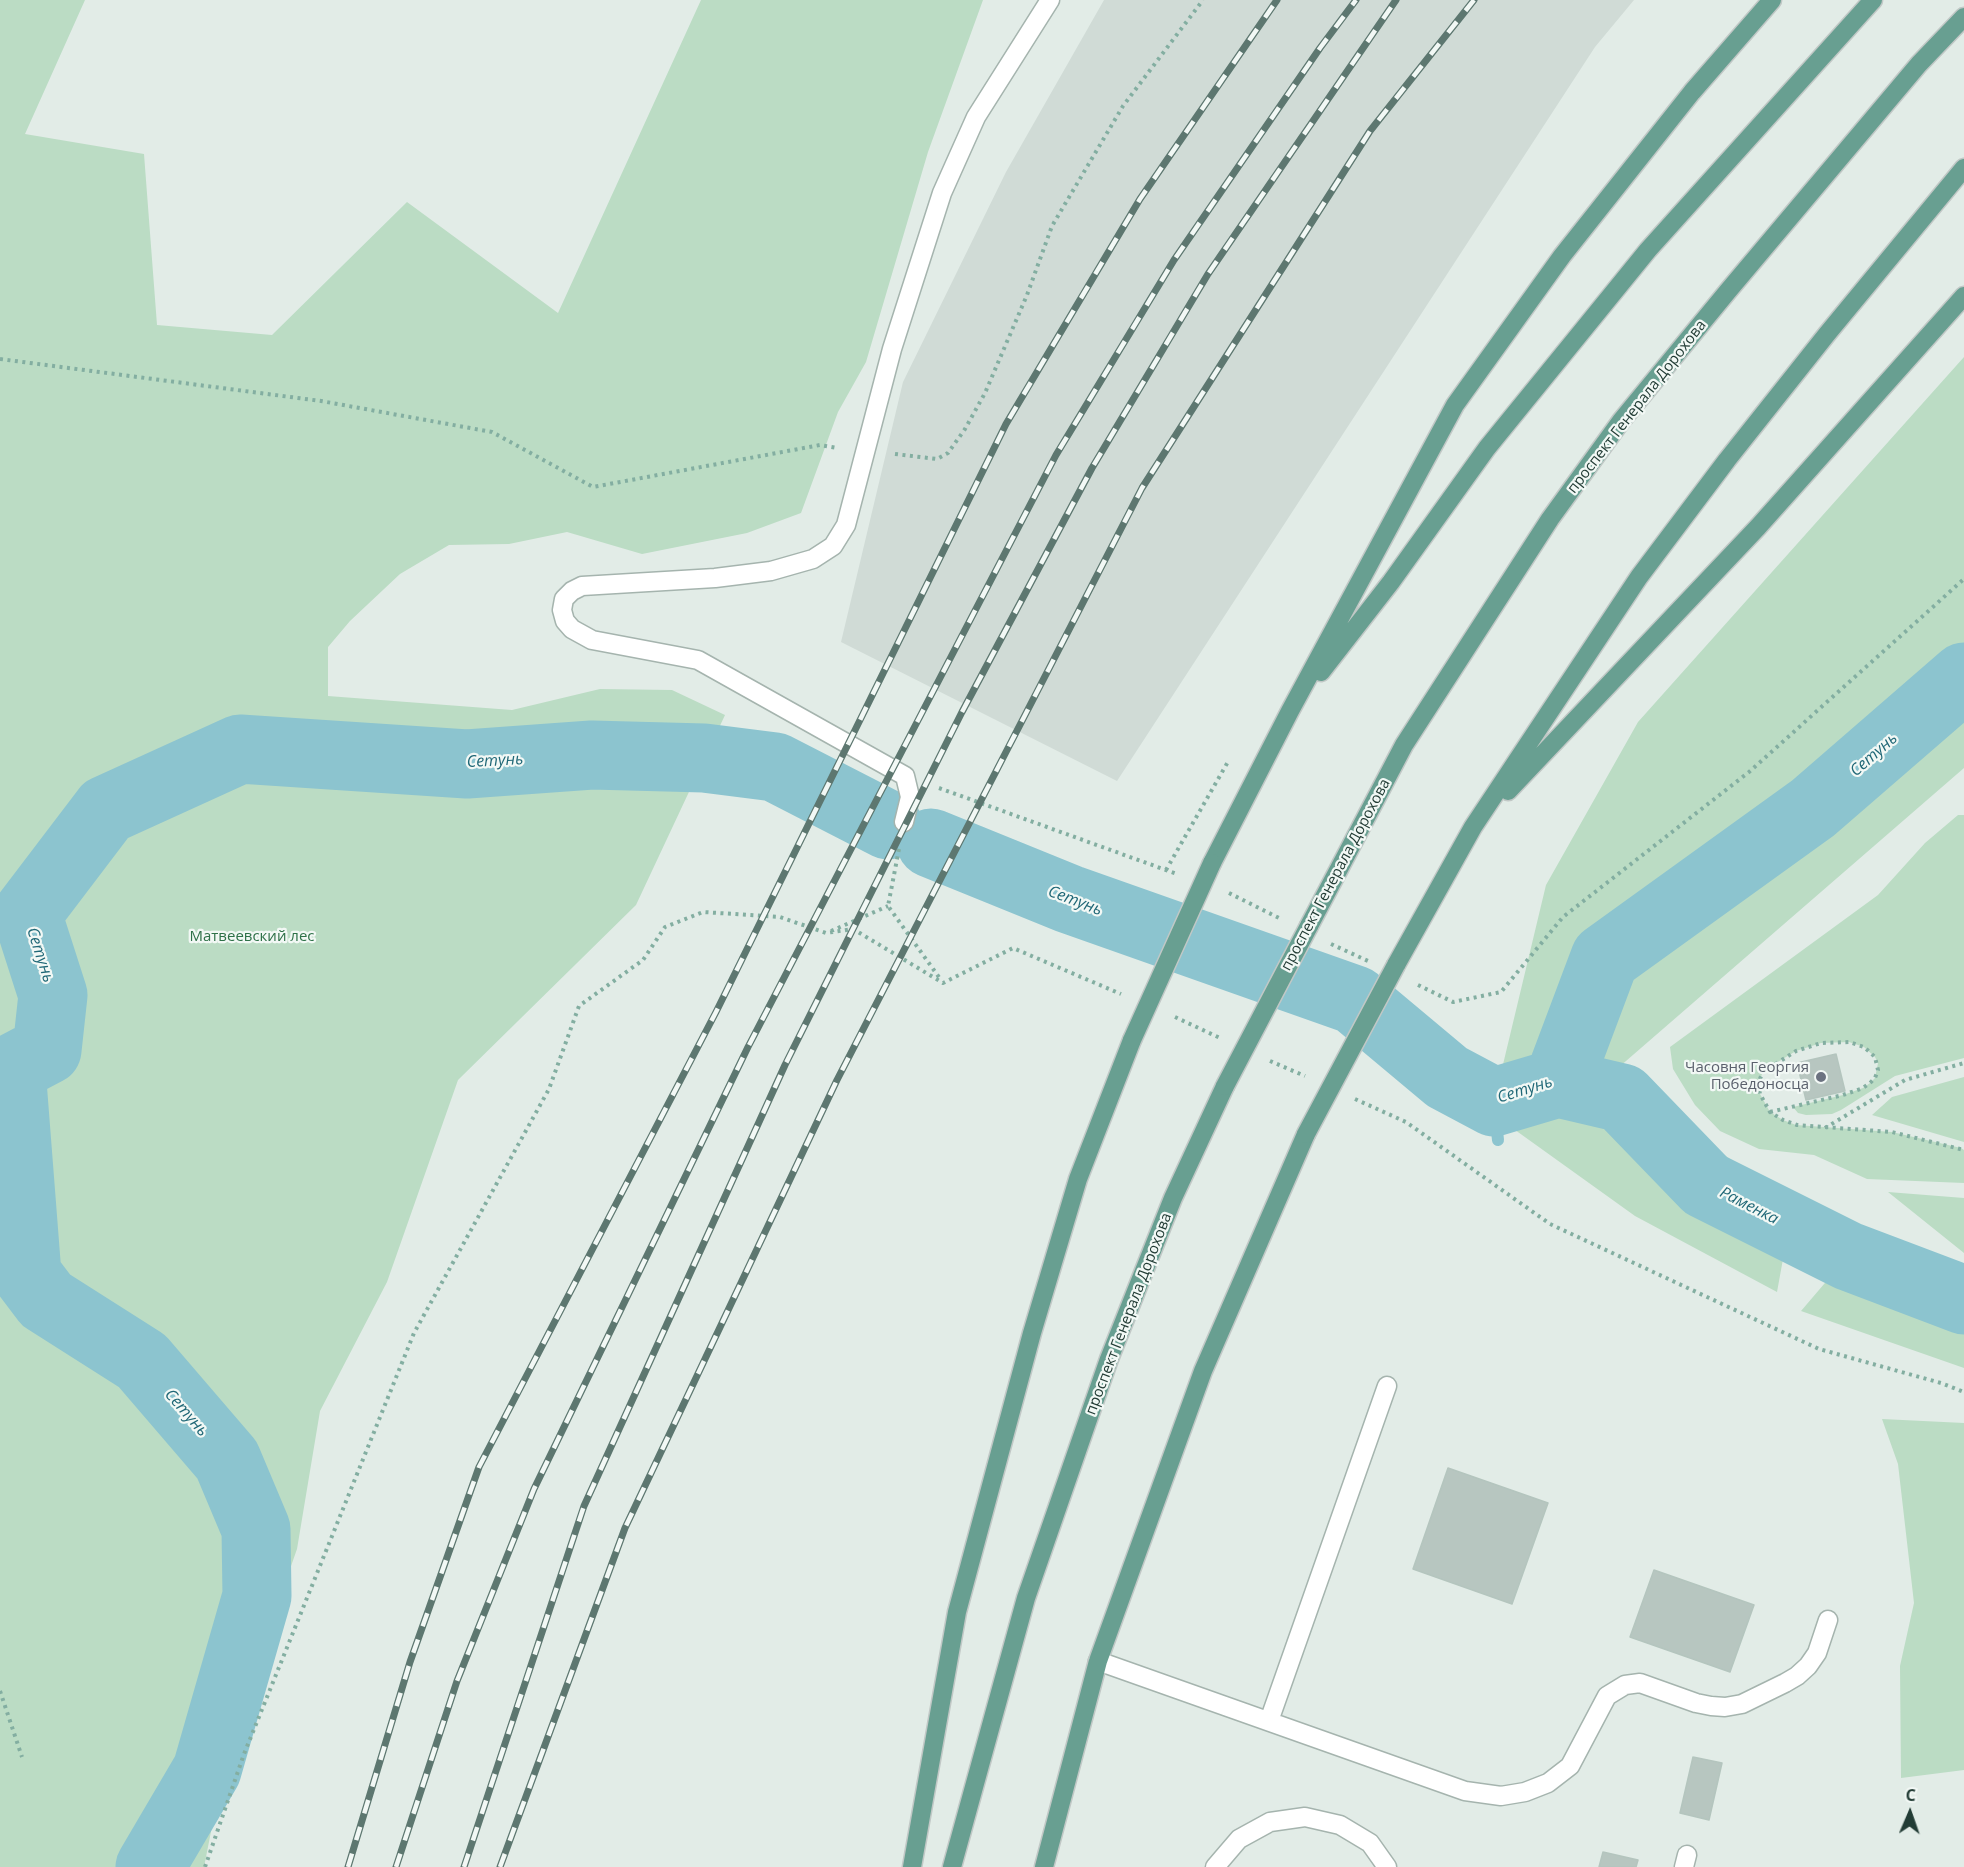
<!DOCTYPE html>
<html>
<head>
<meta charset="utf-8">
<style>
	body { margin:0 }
	#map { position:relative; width:1964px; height:1867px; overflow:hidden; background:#e2ece7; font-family:"Open Sans",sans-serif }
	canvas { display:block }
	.north { position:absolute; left:1880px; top:1783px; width:60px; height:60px; -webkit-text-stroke:4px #f2f8f5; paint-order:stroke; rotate:2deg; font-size:16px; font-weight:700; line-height:24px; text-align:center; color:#223c35 }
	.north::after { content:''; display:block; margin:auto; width:21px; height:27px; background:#223c35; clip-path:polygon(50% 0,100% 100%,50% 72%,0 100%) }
</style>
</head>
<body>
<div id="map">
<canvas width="1964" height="1867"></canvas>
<div class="north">С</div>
</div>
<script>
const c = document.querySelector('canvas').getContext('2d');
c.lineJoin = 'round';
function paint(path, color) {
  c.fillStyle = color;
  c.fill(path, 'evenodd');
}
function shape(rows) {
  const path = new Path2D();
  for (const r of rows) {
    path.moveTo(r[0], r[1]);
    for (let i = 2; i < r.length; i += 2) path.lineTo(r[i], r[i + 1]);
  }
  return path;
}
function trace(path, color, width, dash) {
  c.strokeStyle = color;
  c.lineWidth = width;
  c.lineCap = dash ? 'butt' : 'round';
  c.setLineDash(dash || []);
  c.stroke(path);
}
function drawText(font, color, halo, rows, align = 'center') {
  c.font = font + ' "Open Sans",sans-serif';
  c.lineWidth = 4.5;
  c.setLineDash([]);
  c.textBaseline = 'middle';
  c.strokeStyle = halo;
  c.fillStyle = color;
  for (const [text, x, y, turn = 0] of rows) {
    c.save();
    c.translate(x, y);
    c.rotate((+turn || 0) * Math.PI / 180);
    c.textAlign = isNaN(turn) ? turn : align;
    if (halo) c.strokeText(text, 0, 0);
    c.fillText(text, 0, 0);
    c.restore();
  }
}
paint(shape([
	[1104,0,1634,0,1595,47,1117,781,841,642,903,382,1006,172]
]), '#d0dbd6');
paint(shape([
	[0,0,85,0,25,134,144,154,157,325,272,335,407,202,558,313,701,0,983,0,928,152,866,362,838,412,801,513,747,533,642,554,567,532,509,544,449,545,400,574,350,621,328,647,328,696,512,710,600,689,672,690,725,715,636,905,458,1080,387,1282,320,1411,297,1549,228,1746,204,1867,0,1867],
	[1964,357,1964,768,1611,1074,1793,1204,1777,1292,1635,1216,1497,1117,1494,1102,1546,885,1638,722],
	[1958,815,1964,815,1964,1058,1895,1076,1841,1110,1832,1114,1806,1115,1798,1113,1793,1107,1843,1095,1863,1088,1870,1083,1875,1078,1878,1063,1875,1057,1864,1047,1849,1042,1821,1043,1796,1051,1771,1066,1763,1072,1758,1083,1760,1094,1770,1112,1783,1120,1796,1125,1892,1132,1961,1148,1964,1150,1964,1183,1867,1179,1814,1155,1759,1149,1720,1131,1695,1105,1673,1069,1670,1047,1878,895,1925,843],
	[1964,1077,1964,1142,1872,1115,1892,1097],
	[1888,1192,1964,1198,1964,1253],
	[1848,1256,1964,1300,1964,1368,1801,1311],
	[1882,1419,1964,1423,1964,1770,1901,1778,1900,1666,1914,1603,1898,1464]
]), '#bbdcc4');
trace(shape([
	[1494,1102,1498,1140]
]), '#8cc4cf', 12);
trace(shape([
	[931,843,1069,899,1355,1000,1447,1077,1494,1102,1558,1083,1605,958,1813,808,1964,677],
	[1558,1083,1622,1098,1706,1185,1848,1256,1964,1300],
	[150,1867,207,1770,257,1596,256,1529,227,1460,142,1361,46,1300,27,1275,11,1069,47,1050,53,995,27,914,106,810,240,749,467,764,592,755,704,758,775,767,888,825]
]), '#8cc4cf', 69);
const building = shape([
	[1836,1054,1845,1091,1806,1100,1797,1063,1836,1054],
	[1448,1468,1548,1503,1512,1604,1413,1569,1448,1468],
	[1654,1570,1754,1605,1730,1672,1630,1637,1654,1570],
	[1693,1757,1722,1763,1709,1820,1680,1813,1693,1757],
	[1603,1852,1638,1860,1636,1867,1599,1867,1603,1852]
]);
paint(building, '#b7c6c0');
trace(building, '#b4c5be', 1.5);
const minor = shape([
	[904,822,910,797,905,776,698,660,592,640,572,629,565,621,562,610,564,599,572,591,582,586,715,578,771,571,813,559,833,546,846,525,892,349,942,193,976,117,1050,0],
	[1098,1661,1465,1791,1501,1796,1525,1792,1548,1783,1570,1766,1607,1696,1625,1685,1640,1683,1696,1703,1711,1706,1725,1707,1742,1704,1785,1683,1797,1676,1808,1666,1817,1653,1828,1620],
	[1269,1721,1387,1386],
	[1215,1867,1239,1839,1270,1822,1305,1817,1340,1825,1370,1843,1387,1867],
	[1684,1867,1687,1855]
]);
const major = shape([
	[1321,672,1391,582,1487,448,1648,250,1873,0],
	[1508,791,1758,527,1964,296],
	[1212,863,1290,711,1455,405,1562,256,1692,92,1772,0],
	[1309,926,1404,745,1550,519,1621,421,1728,291,1919,64,1964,17],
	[1396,965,1473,827,1639,577,1727,460,1827,334,1964,168],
	[912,1867,957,1612,1032,1333,1078,1179,1132,1040],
	[952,1867,1026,1598,1109,1359,1173,1198,1225,1086],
	[1044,1867,1098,1661,1203,1371,1306,1134]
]);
trace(minor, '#a5b4ae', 21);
trace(major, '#c1c8c6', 21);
trace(shape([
	[0,359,321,401,492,432,593,487,820,445,837,448],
	[895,454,937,459,948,453,965,429,985,393,1027,295,1052,226,1123,106,1203,0],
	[939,788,1177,874],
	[899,849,888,906,941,980],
	[1166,870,1229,760],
	[1229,893,1281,919],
	[831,931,888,906],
	[1331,944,1368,961],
	[1418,985,1453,1002,1501,992,1563,917,1749,772,1964,579],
	[1175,1017,1220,1038],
	[1270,1061,1305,1076],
	[1355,1099,1406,1122,1550,1224,1819,1349,1941,1383,1964,1392],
	[1770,1112,1843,1095,1863,1088,1870,1083,1875,1078,1878,1070,1875,1057,1864,1047,1849,1042,1821,1043,1796,1051,1763,1072,1758,1083,1760,1094,1770,1112,1783,1120,1797,1125,1892,1132,1964,1150],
	[1825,1128,1905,1080,1964,1063],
	[0,1691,22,1757],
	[205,1867,244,1754,414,1333,549,1089,579,1006,643,960,665,927,703,912,780,917,826,933,853,929,943,983,1013,948,1121,994]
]), '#83aea1', 4, [3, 4.5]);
trace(minor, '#fff', 18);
trace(major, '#689f91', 18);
const rail = shape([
	[348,1867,410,1662,479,1467,716,1012,1006,424,1140,199,1277,0],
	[396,1867,457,1681,534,1489,748,1047,1056,455,1174,260,1320,48,1356,0],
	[464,1867,584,1506,785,1065,853,929,962,712,1092,468,1208,274,1396,0],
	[500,1867,625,1528,837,1080,1142,488,1370,131,1474,0]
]);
trace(rail, '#5d7770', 7);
trace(rail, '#f2f8f5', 4.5, [14]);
const majorBridge = shape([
	[1132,1040,1212,863],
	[1225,1086,1309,926],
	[1306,1134,1396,965]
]);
trace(majorBridge, '#c1c8c6', 21, []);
trace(majorBridge, '#689f91', 18);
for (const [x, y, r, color] of [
	[1821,1077,6,"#6b7280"]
]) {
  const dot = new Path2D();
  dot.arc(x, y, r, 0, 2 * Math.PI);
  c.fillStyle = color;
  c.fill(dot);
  trace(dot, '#f2f8f5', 2);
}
drawText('15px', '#223c35', '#f2f8f5', [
	["проспект Генерала Дорохова",1637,407,-52],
	["проспект Генерала Дорохова",1336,875,-62],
	["проспект Генерала Дорохова",1129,1314,-69]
]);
drawText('15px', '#2e7148', '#f2f8f5', [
	["Матвеевский лес",252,937]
]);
drawText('15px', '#5b616d', '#f2f8f5', [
	["Часовня Георгия",1809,1068],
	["Победоносца",1809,1085]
], 'right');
drawText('italic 16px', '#1f6776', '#f2f8f5', [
	["Сетунь",1874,755,-41],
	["Сетунь",495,761,-3],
	["Сетунь",1075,901,21],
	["Сетунь",40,955,72],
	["Сетунь",1525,1090,-17],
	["Раменка",1749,1206,27],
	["Сетунь",186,1413,49]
]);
</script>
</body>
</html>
